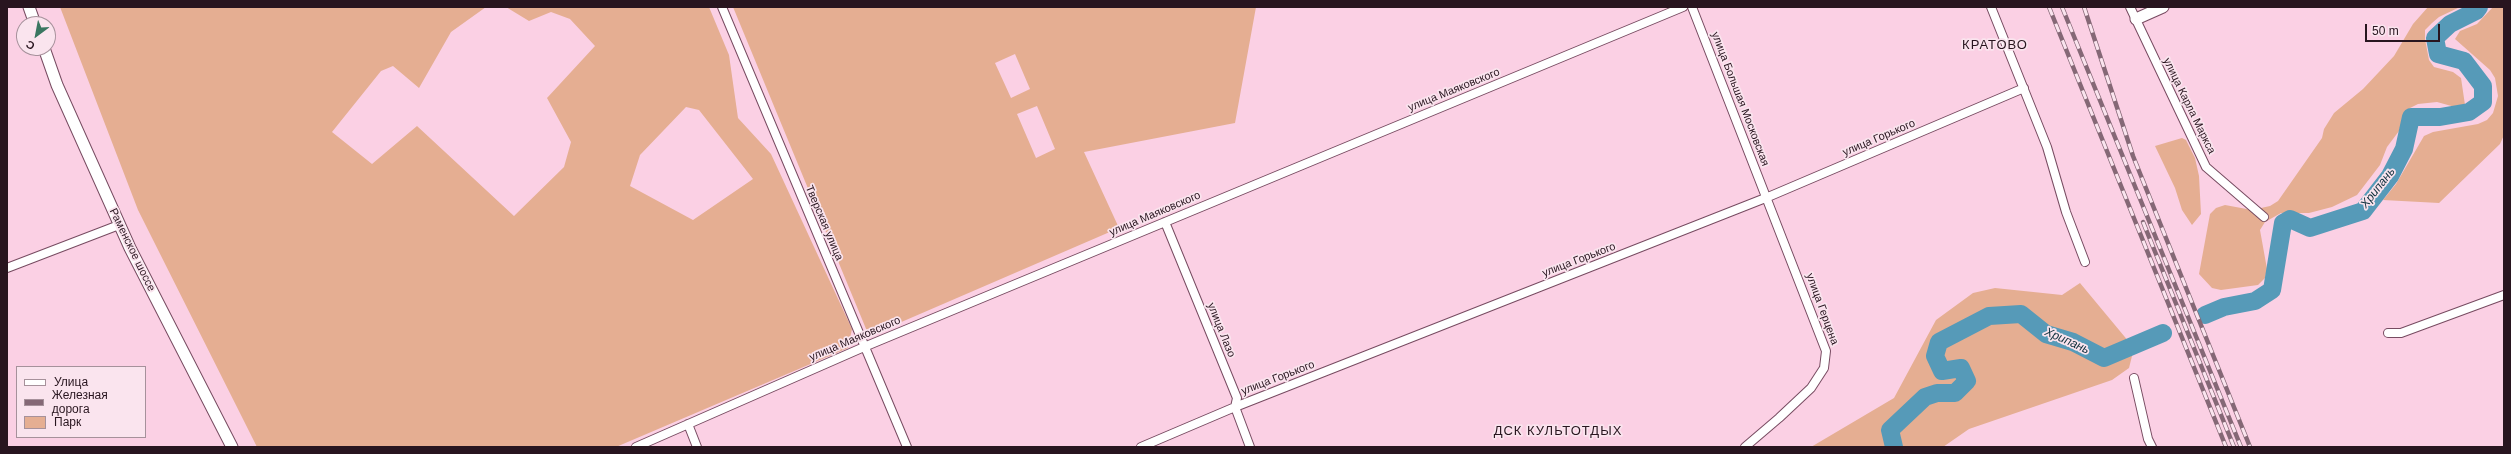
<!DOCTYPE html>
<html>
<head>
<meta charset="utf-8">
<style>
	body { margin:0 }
	#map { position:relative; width:2511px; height:454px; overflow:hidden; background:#fbd0e4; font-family:Arial,sans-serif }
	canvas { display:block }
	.frame { position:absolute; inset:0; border:8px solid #28151f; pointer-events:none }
	.legend { position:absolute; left:16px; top:366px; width:130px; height:72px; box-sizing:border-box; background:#fae4ee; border:1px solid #a6919b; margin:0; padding:5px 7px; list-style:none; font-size:12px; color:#28151f }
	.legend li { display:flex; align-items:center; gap:8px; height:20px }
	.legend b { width:20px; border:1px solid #a6919b }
	.north { position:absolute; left:16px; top:16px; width:40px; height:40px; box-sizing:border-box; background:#fae4ee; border:1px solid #a6919b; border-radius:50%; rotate:212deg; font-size:11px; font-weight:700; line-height:16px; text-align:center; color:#28151f }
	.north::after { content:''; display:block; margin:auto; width:14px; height:18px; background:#3a7761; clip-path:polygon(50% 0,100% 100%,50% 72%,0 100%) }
	.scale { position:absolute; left:2365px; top:24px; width:75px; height:18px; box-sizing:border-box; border:2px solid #28151f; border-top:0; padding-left:5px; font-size:12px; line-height:14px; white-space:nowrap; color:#28151f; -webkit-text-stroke:3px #fae4ee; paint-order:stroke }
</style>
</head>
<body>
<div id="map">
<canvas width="2511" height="454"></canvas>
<div class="frame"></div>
<ul class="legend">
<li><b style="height:5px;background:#fff"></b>Улица</li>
<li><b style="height:5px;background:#856876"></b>Железная дорога</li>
<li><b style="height:11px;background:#e5ae92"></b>Парк</li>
</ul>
<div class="north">С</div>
<div class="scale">50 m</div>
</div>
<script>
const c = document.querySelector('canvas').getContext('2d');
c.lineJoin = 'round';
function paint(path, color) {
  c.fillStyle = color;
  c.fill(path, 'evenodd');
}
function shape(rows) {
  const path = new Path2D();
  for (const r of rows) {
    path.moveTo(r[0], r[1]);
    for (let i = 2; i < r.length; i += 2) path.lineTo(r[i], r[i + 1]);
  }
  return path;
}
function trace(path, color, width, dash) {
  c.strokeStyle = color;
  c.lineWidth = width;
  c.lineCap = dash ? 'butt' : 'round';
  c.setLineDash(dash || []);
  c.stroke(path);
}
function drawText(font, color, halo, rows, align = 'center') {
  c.font = font + ' Arial,sans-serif';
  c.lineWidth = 3.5;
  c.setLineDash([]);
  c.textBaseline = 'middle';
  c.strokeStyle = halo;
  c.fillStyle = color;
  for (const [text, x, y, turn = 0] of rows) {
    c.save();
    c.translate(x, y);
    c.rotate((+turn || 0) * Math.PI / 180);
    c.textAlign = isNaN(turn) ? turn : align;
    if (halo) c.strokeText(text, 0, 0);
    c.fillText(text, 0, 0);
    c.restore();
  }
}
paint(shape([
	[60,7,486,7,451,32,419,88,393,66,381,71,332,132,372,164,417,126,514,216,564,167,571,142,547,98,595,46,570,19,551,12,529,21,506,7,709,7,729,55,738,118,771,154,852,329,848,348,616,447,257,447,138,210],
	[686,107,699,110,753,179,693,220,630,186,640,155],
	[733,7,1256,7,1235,123,1084,152,1119,228,869,336],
	[1015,54,1030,89,1011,98,995,63],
	[1037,106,1055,149,1036,158,1017,114],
	[2428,7,2460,7,2439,17,2432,23,2425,30,2425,39,2429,60,2434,67,2453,72,2461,78,2465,105,2455,107,2437,102,2418,104,2410,108,2404,115,2399,131,2387,147,2380,165,2357,195,2332,207,2309,213,2281,213,2265,222,2260,230,2267,269,2265,278,2258,285,2221,290,2212,288,2199,274,2210,214,2216,208,2225,205,2252,210,2270,206,2278,201,2322,138,2324,129,2334,113,2363,89,2394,56,2413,24],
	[2493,7,2504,7,2504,135,2500,144,2439,203,2383,200,2396,184,2424,136,2433,132,2478,124,2487,120,2493,113,2498,96,2495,78,2490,70,2455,39,2460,31,2477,24],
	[2182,138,2186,140,2195,158,2199,176,2201,214,2192,225,2182,210,2175,188,2155,146],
	[2080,283,2134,348,2129,368,2112,380,1969,429,1943,447,1811,447,1894,398,1936,320,1973,293,1995,288,2062,295]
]), '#e5ae92');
trace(shape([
	[2205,315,2224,307,2255,301,2272,290,2283,223,2290,219,2310,228,2363,211,2390,176,2404,149,2411,117,2440,117,2469,112,2483,102,2483,86,2464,61,2438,54,2435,38,2450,24,2476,11,2479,7],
	[1894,447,1890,430,1925,397,1937,393,1955,393,1967,381,1961,368,1942,371,1935,356,1939,342,1989,316,2021,314,2046,334,2073,342,2104,358,2163,333]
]), '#569ab8', 18);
const street = shape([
	[722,7,907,447],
	[1692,7,1826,351,1824,368,1811,388,1779,418,1745,447],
	[1991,7,2047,147,2066,212,2085,262],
	[2130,7,2206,167,2264,217],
	[1165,222,1237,398,1235,407,1250,447],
	[7,268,119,225],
	[2388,333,2401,333,2504,295],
	[2134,378,2148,439,2152,447],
	[688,424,697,447],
	[636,447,864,347,1683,7],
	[1141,447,1235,407,1768,197,2024,88]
]);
const secondary = shape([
	[29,7,35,24],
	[2136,19,2163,7],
	[44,48,57,85,130,248,232,447]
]);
trace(street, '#774b61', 10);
trace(secondary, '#774b61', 13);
trace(street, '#fff', 8);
trace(secondary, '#fff', 11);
const rail = shape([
	[2049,7,2226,447],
	[2062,7,2241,447],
	[2084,7,2133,156,2250,447],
	[2143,222,2234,447]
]);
trace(rail, '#856876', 4.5);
trace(rail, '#fae4ee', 3, [9]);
drawText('11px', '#28151f', '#fae4ee', [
	["улица Маяковского",1454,90,-22],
	["улица Большая Московская",1740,99,69],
	["улица Карла Маркса",2189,106,64],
	["улица Горького",1879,138,-23],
	["улица Маяковского",1155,214,-23],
	["Тверская улица",824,223,67],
	["Раменское шоссе",132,250,64],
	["улица Горького",1579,260,-21],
	["улица Герцена",1822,309,70],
	["улица Лазо",1221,330,68],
	["улица Маяковского",855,339,-23],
	["улица Горького",1278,378,-21]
]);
drawText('italic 12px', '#10313e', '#fae4ee', [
	["Хрипань",2378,188,-52],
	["Хрипань",2067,341,24]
]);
c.letterSpacing = '1px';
drawText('13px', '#28151f', '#fae4ee', [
	["КРАТОВО",1995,45],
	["ДСК КУЛЬТОТДЫХ",1558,431]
]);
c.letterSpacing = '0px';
</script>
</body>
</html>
